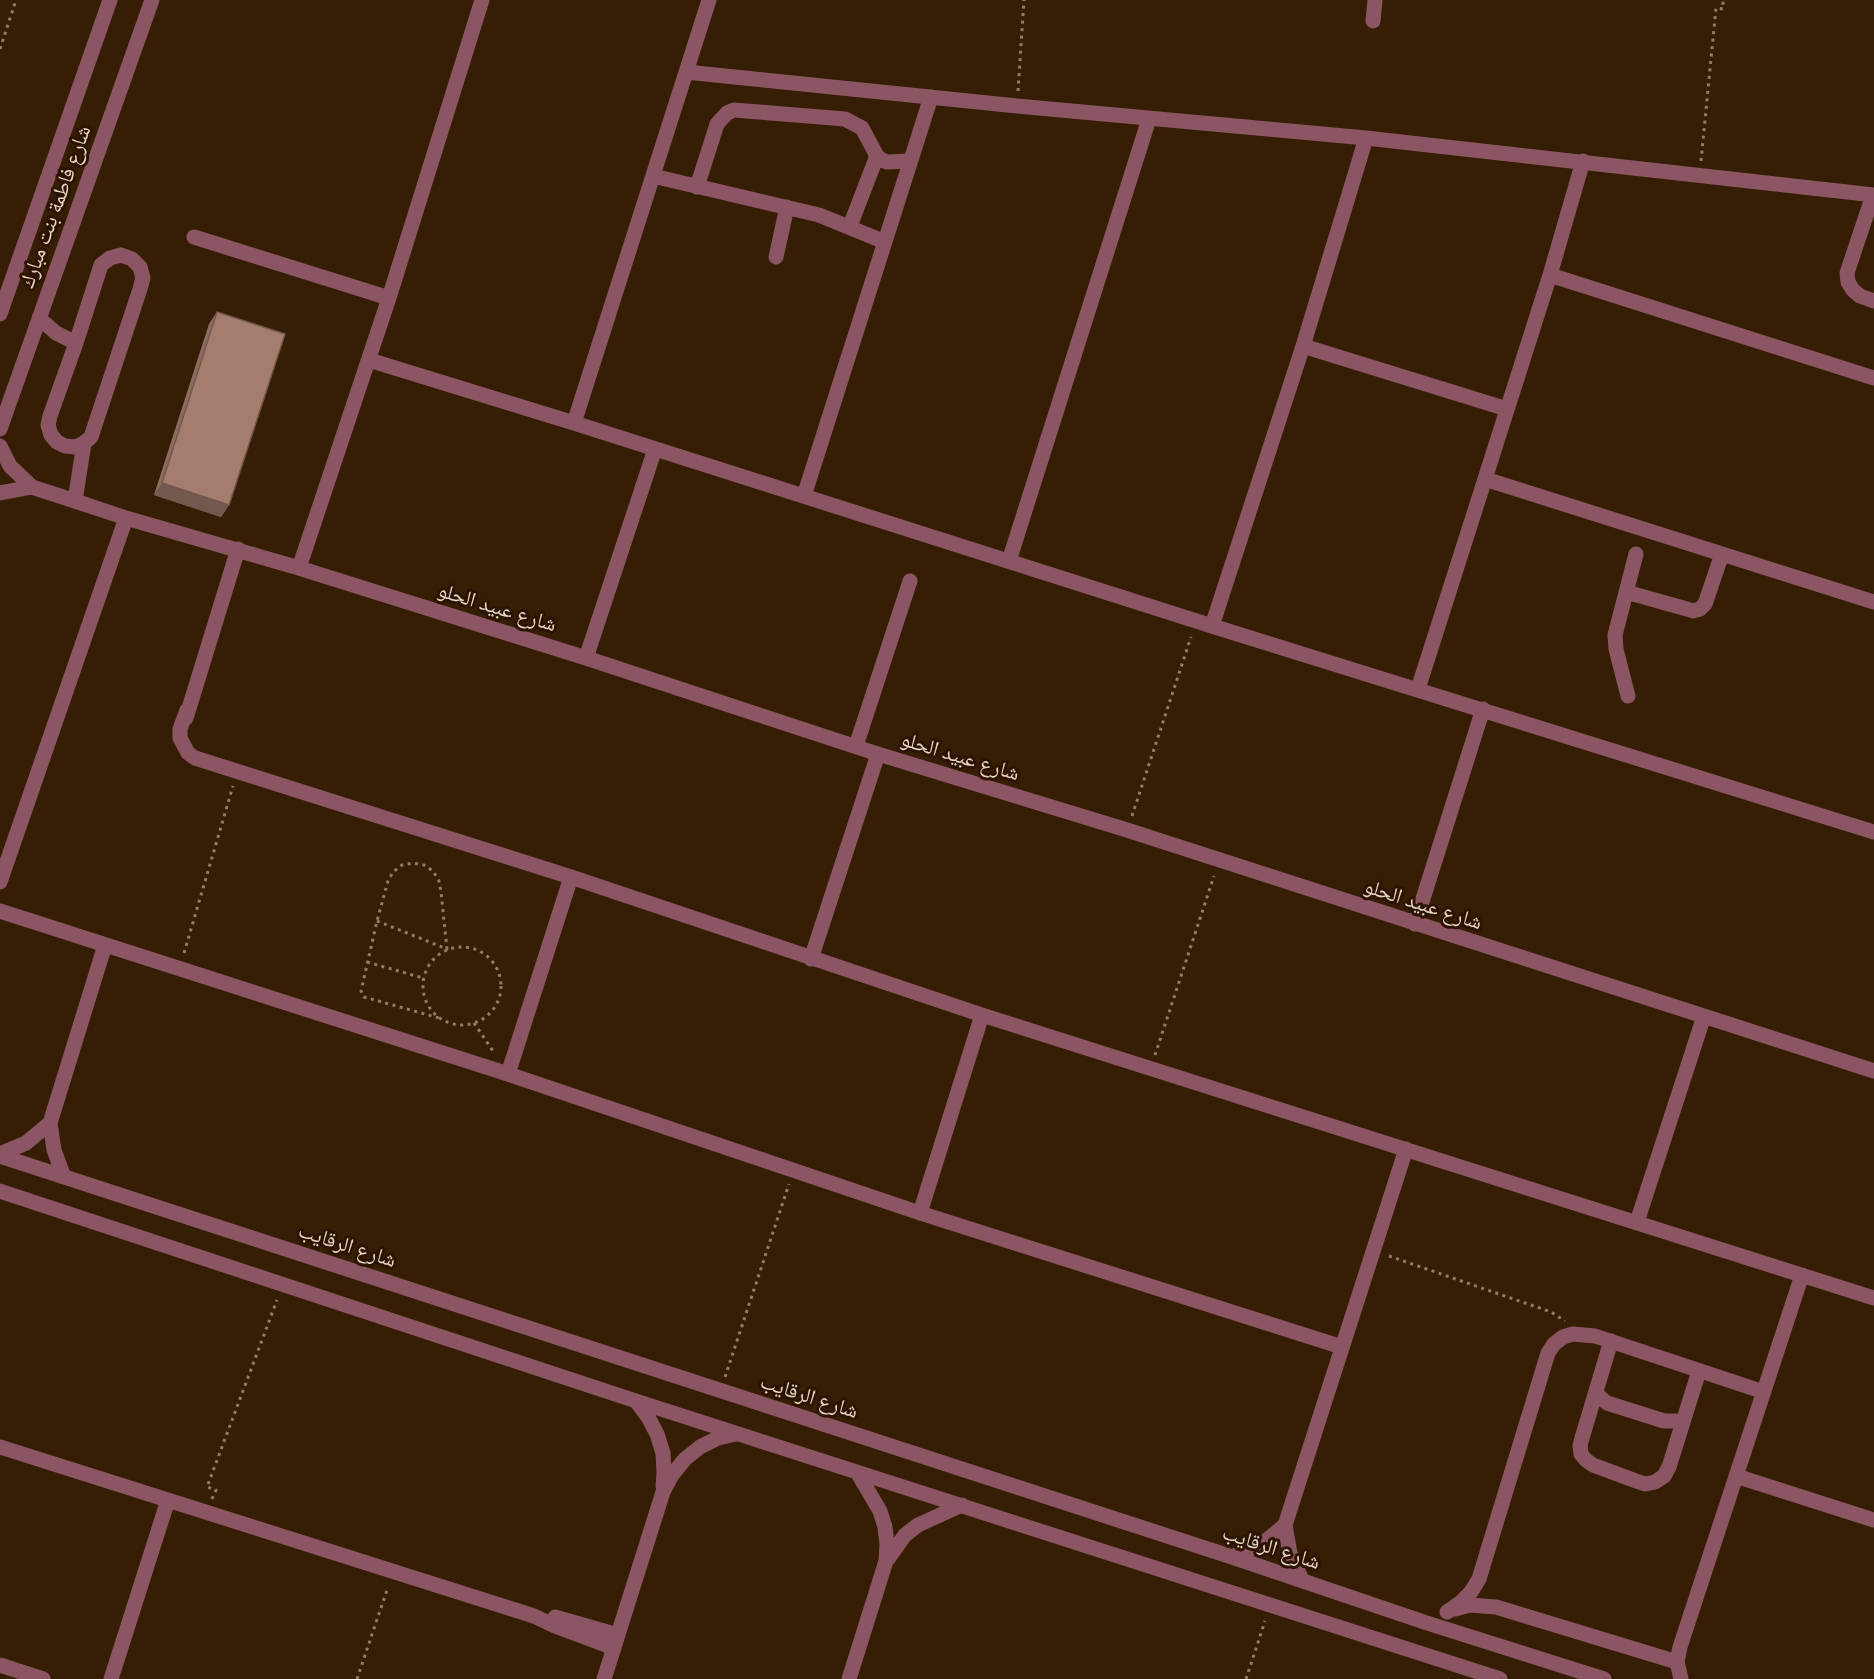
<!DOCTYPE html>
<html>
<head>
<meta charset="utf-8">
<style>
	body { margin:0 }
	canvas { display:block; background:#361e05 }
</style>
</head>
<body>
<canvas width="1874" height="1679"></canvas>
<script>
const c = document.querySelector('canvas').getContext('2d');
c.lineJoin = 'round';
function shape(rows) {
  const path = new Path2D();
  for (const r of rows) {
    if (r.length === 3) {
      path.moveTo(r[0] + r[2], r[1]);
      path.arc(r[0], r[1], r[2], 0, 2 * Math.PI);
      continue;
    }
    path.moveTo(r[0], r[1]);
    for (let i = 2; i < r.length; i += 2) path.lineTo(r[i], r[i + 1]);
  }
  return path;
}
function trace(path, color, width, dash) {
  c.strokeStyle = color;
  c.lineWidth = width;
  c.lineCap = dash ? 'butt' : 'round';
  c.setLineDash(dash || []);
  c.stroke(path);
}
function paint(path, color) {
  c.fillStyle = color;
  c.fill(path, 'evenodd');
}
function drawText(font, color, halo, rows, align = 'center') {
  c.font = font + ' Karla,"Noto Naskh Arabic",sans-serif';
  c.lineWidth = 6;
  c.setLineDash([]);
  c.textBaseline = 'middle';
  c.strokeStyle = halo;
  c.fillStyle = color;
  for (const [text, x, y, turn = 0] of rows) {
    c.save();
    c.translate(x, y);
    c.rotate((+turn || 0) * Math.PI / 180);
    c.textAlign = isNaN(turn) ? turn : align;
    if (halo) c.strokeText(text, 0, 0);
    c.fillText(text, 0, 0);
    c.restore();
  }
}
trace(shape([
	[0,49,16,0],
	[1018,91,1024,0],
	[1701,161,1716,8,1723,9,1723,0],
	[1132,816,1191,637],
	[377,921,447,949,441,892,439,881,433,871,424,865,413,863,402,865,393,872,388,881,377,921,361,991,364,997,439,1018],
	[462,986,39],
	[184,953,233,786],
	[367,962,423,978],
	[474,1023,493,1051],
	[1155,1055,1214,876],
	[1389,1256,1551,1312,1565,1321],
	[725,1377,789,1184],
	[212,1499,216,1490,207,1487,277,1300],
	[357,1679,388,1587],
	[1246,1679,1265,1621]
]), '#917c69', 3, [3, 4.5]);
trace(shape([
	[1373,21,1375,0],
	[686,72,1017,106,1366,138,1874,195],
	[653,176,819,215,885,242],
	[697,187,717,124,727,113,734,110,845,119,862,128,877,156,882,160,887,162,910,161],
	[1873,195,1847,273,1848,282,1853,290,1860,296,1874,301],
	[850,226,877,156],
	[194,237,389,298],
	[121,255,132,259,140,267,143,278,140,289,91,437,84,443,75,447,65,446,57,442,51,435,48,425,50,416,76,343,101,265,110,258,121,255],
	[776,257,787,207],
	[1550,275,1874,378],
	[0,314,110,0],
	[39,318,56,333,76,343],
	[1303,346,1507,409],
	[369,360,574,423,1212,626,1874,832],
	[574,423,709,0],
	[0,429,152,0],
	[0,446,10,466,32,487,75,501,126,518,299,568,586,658,878,754,1127,830,1874,1071],
	[1485,479,1874,602],
	[0,493,32,487],
	[804,496,931,97],
	[75,501,84,443],
	[1009,561,1149,119],
	[299,568,389,298,482,0],
	[1626,592,1687,609,1693,611,1700,609,1705,604,1722,554],
	[1212,626,1303,346,1366,138],
	[586,658,655,449],
	[1418,689,1550,275,1583,161],
	[1628,696,1616,649,1615,635,1636,554],
	[187,710,180,729,180,738,188,753,195,758,571,877,982,1015,1874,1298],
	[186,718,238,549],
	[856,746,910,581],
	[0,882,126,518],
	[0,911,508,1074,920,1213,1342,1347],
	[1415,924,1483,709],
	[811,959,878,754],
	[508,1074,571,877],
	[0,1154,26,1143,50,1123],
	[0,1156,1232,1557,1427,1623,1604,1679],
	[64,1177,54,1150,50,1123,105,945],
	[0,1191,636,1401,1500,1679],
	[920,1213,982,1015],
	[1637,1222,1704,1016],
	[1611,1341,1582,1438,1580,1446,1581,1454,1586,1460,1593,1465,1636,1481,1645,1484,1655,1482,1664,1476,1669,1467,1699,1371],
	[1596,1394,1607,1403,1664,1421,1682,1421],
	[636,1401,648,1417,657,1434,663,1453,664,1473,663,1486],
	[0,1447,534,1616,555,1626,614,1648],
	[1736,1476,1874,1520],
	[1232,1557,1261,1545,1285,1525],
	[888,1559,905,1535,918,1525,962,1505],
	[1302,1580,1290,1553,1285,1525,1406,1149],
	[1455,1609,1470,1605,1496,1607,1677,1662],
	[1447,1612,1460,1603,1471,1592,1479,1579,1548,1353,1554,1344,1563,1337,1573,1334,1595,1336,1764,1392],
	[555,1617,618,1635],
	[0,1665,43,1679],
	[111,1679,168,1500],
	[604,1679,663,1492,672,1475,685,1459,700,1447,718,1438,736,1434],
	[849,1679,886,1561,887,1544,885,1527,880,1511,857,1472],
	[1681,1679,1677,1662,1680,1647,1802,1275]
]), '#8b5564', 15);
paint(shape([
	[217,312,229,505,221,517,154,495,209,324]
]), '#8d6c5f');
paint(shape([
	[162,483,229,505,221,517,154,495]
]), '#73584d');
const building = shape([
	[217,312,285,334,229,505,162,483,217,312]
]);
paint(building, '#a47d6e');
trace(building, '#73584d', 1.5);
drawText('21px', '#e7d6c8', '#2c1400', [
	["شارع فاطمة بنت مبارك",56,207,-70],
	["شارع عبيد الحلو",497,608,17],
	["شارع عبيد الحلو",960,757,17],
	["شارع عبيد الحلو",1423,905,18],
	["شارع الرقايب",347,1246,18],
	["شارع الرقايب",809,1397,18],
	["شارع الرقايب",1271,1548,18]
]);
</script>
</body>
</html>
